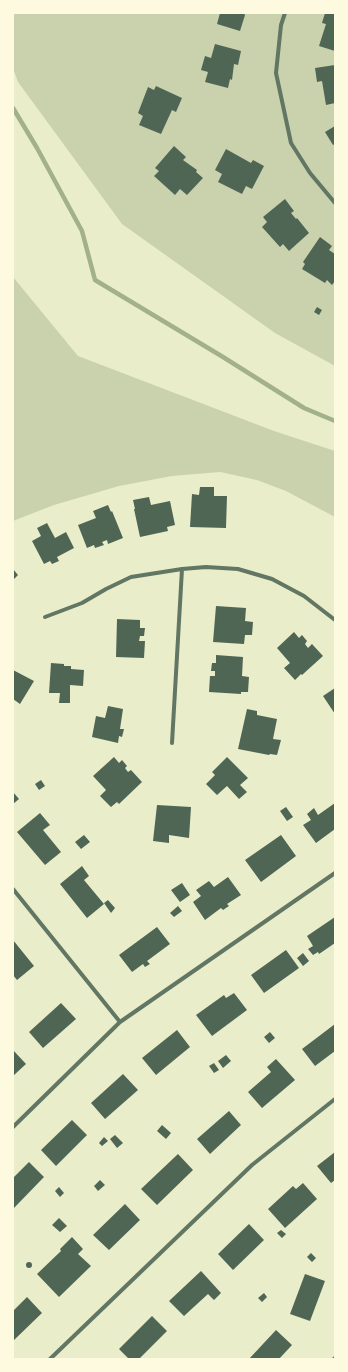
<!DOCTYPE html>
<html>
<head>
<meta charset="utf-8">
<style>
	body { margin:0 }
	#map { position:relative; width:348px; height:1372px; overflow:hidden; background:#e9edc9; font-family:Roboto,sans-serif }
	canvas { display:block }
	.frame { position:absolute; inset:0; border:14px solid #fefae0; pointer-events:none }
</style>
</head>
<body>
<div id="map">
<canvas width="348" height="1372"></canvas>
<div class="frame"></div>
</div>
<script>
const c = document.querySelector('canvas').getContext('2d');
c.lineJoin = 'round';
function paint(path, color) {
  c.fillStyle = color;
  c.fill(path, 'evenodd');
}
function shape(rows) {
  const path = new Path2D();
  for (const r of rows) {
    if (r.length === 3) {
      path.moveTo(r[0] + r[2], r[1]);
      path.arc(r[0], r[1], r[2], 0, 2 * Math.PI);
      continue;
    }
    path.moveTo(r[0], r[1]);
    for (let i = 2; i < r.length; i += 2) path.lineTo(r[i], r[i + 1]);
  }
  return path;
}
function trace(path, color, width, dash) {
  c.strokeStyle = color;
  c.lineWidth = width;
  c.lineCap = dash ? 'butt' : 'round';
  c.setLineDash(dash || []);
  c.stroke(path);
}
paint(shape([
	[13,13,335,13,335,366,275,333,122,224,18,82,13,68],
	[13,277,78,356,274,431,335,451,335,517,286,491,257,480,220,472,172,476,119,486,54,505,13,521]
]), '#cad2ad');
trace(shape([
	[13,108,37,148,82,231,95,280,223,357,304,408,335,421]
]), '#a3b18a', 4.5);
paint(shape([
	[220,13,244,13,245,15,240,31,217,24],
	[325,13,335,13,335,51,319,46,326,24,322,23],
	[215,44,241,51,238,65,234,64,232,80,230,79,228,88,205,82,208,72,201,70,205,56,211,58],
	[335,65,335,103,326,105,322,81,317,82,315,68],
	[156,86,182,98,176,112,172,110,161,134,139,125,143,116,138,113,148,87,154,90],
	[335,126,335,144,333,145,325,132],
	[174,146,186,157,183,160,197,170,196,172,203,178,187,195,180,189,175,195,154,176,159,171,155,168],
	[226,149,251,163,253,160,264,166,252,189,246,186,242,194,218,182,222,174,215,170],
	[285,199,294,211,291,213,296,219,297,218,309,233,289,251,283,244,280,247,262,227,267,222,263,217],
	[320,237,332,246,329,250,335,254,335,281,332,285,327,280,325,283,302,269,305,264,303,262],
	[317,307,322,310,319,315,314,312],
	[200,487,214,487,214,496,227,496,226,528,190,527,192,494,199,495],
	[149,497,151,505,170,501,175,525,167,527,168,531,140,537,134,509,135,509,133,500],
	[108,505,111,512,112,511,123,538,108,544,107,540,102,542,104,545,95,548,94,545,87,548,78,525,96,518,93,511],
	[47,523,55,538,66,532,74,548,57,557,59,561,52,564,50,561,44,564,32,541,41,536,37,528],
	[13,569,18,575,13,580],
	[216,606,246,608,245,621,253,622,252,635,245,635,244,644,213,642],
	[117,619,140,620,140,628,145,628,144,636,140,636,139,641,145,641,144,658,116,657],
	[294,632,299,638,302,635,307,641,305,644,308,648,312,644,323,656,302,675,301,674,295,680,284,668,290,663,277,648],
	[216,655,243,657,242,676,249,677,248,692,241,692,241,694,209,692,210,676,215,676,215,671,211,671,212,663,216,663],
	[51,663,64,664,64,666,71,666,71,669,84,670,83,686,70,685,70,703,59,703,60,693,49,693],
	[13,670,34,681,20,704,13,699],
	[335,688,335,714,323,696],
	[108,706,123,709,120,729,124,729,122,737,119,736,118,743,92,737,96,716,105,718],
	[247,709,257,711,257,715,277,719,273,739,281,740,277,755,270,754,269,755,238,749],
	[114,757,119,763,122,760,127,766,125,768,128,772,131,770,142,782,119,804,117,802,111,807,100,796,106,790,93,776],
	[227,757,248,778,240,785,247,792,239,799,227,786,217,795,206,784,215,775,212,772],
	[41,780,45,786,39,790,35,784],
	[13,792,19,799,13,804],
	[335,803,335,829,316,843,303,825,311,820,307,814,314,808,318,815],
	[157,805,191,807,189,838,169,835,169,843,153,841],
	[286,807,293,817,287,821,280,811],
	[40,813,50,825,43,830,61,852,45,865,17,832],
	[84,835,90,842,81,849,75,842],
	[281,835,296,856,261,882,245,860],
	[82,866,89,876,84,880,104,904,87,918,60,884],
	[228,877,241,895,227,904,229,906,223,910,221,908,205,920,193,902,201,896,196,890,209,881,214,887],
	[182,883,190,895,180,902,171,890],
	[108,900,115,908,111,913,104,903],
	[178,906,182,911,174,917,170,913],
	[335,917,335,943,319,954,318,952,313,955,308,949,313,946,307,936],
	[157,927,170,944,147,961,150,964,145,967,143,964,132,972,119,955],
	[13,940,34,966,17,980,13,975],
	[286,950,299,968,264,993,251,975],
	[303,953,309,961,303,966,297,958],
	[234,993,247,1010,212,1036,196,1015,224,995,226,998],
	[61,1003,76,1019,43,1048,29,1032],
	[335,1024,335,1051,315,1066,302,1049],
	[177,1030,190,1047,156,1075,142,1058],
	[270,1032,275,1038,269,1043,264,1037],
	[13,1050,26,1064,13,1076],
	[226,1055,231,1061,223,1068,218,1061],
	[276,1059,295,1080,262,1108,248,1092,271,1072,267,1067],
	[214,1063,219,1070,214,1073,209,1066],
	[123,1074,138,1090,105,1119,91,1103],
	[229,1111,241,1125,210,1154,197,1139],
	[72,1120,87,1135,56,1166,41,1150],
	[162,1125,171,1133,166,1139,157,1131],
	[115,1135,123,1143,117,1148,110,1139],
	[104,1137,108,1141,102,1146,99,1143],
	[335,1152,335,1180,331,1183,317,1166],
	[178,1154,193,1170,157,1205,141,1189],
	[29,1162,44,1177,13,1209,13,1178],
	[100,1180,105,1185,98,1191,94,1186],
	[303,1183,317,1199,285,1228,268,1209,293,1186,296,1189],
	[59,1187,64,1193,60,1197,55,1191],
	[125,1204,140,1220,109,1250,93,1235],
	[59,1218,67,1226,60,1232,52,1225],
	[249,1224,264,1240,233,1270,218,1254],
	[281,1230,286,1234,282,1238,277,1233],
	[72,1237,83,1249,78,1254,91,1266,59,1297,37,1274,61,1251,60,1249],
	[311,1253,316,1258,312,1262,307,1257],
	[29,1265,3],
	[201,1271,221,1293,214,1300,208,1294,184,1316,169,1301],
	[305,1274,325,1281,310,1321,290,1314],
	[264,1293,267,1297,262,1302,258,1298],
	[27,1297,42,1313,13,1341,13,1311],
	[152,1316,167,1331,139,1359,129,1359,119,1349],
	[276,1330,292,1345,279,1359,249,1359]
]), '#4f6655');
trace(shape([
	[285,13,281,25,276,73,291,143,310,173,335,203],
	[45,617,82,603,106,589,131,577,182,569,206,567,238,569,272,579,304,596,335,620],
	[172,743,182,569],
	[13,889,120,1022],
	[13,1127,120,1022,335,873],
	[50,1359,252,1165,335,1099],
	[334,1359,335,1358]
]), '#617663', 4);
</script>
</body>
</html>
